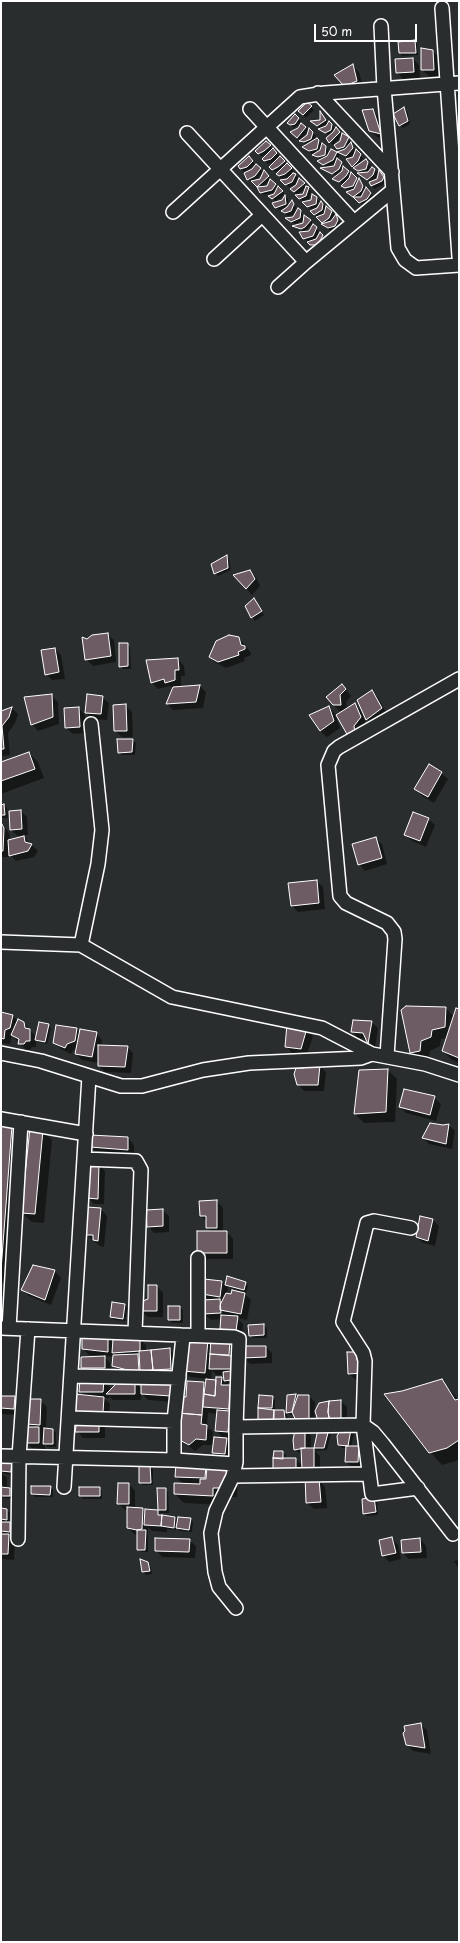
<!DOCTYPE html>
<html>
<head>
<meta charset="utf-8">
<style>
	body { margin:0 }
	#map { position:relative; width:460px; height:1943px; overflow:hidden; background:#2a2d2e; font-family:"Playpen Sans",sans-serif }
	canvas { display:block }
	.frame { position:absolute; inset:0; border:2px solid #fff; pointer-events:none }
	.scale { position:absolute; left:314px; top:24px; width:103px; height:18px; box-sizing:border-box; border:2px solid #fff; border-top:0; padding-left:5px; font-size:12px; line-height:14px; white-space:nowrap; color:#fff; -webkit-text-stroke:3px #2a2d2e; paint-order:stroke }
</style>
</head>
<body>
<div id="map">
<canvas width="460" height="1943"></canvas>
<div class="frame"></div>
<div class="scale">50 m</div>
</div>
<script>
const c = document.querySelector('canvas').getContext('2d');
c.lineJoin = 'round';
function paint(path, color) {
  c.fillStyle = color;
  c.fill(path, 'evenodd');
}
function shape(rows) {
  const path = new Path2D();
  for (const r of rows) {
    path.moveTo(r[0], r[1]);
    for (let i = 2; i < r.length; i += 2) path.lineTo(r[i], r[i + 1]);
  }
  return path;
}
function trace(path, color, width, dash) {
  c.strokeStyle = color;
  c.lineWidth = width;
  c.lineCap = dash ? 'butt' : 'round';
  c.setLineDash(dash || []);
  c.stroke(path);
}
paint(shape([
	[414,42,417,44,418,55,402,56,400,53,399,43],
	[433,51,439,57,440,76,429,76,422,70],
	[413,59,419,65,420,78,403,79,397,72],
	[353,66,359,72,363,87,345,86],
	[307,103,314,110,306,118,300,111],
	[404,109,407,111,410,124,403,128,400,125],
	[373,110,379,117,387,140,377,137,370,130],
	[321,113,328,123,321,128,327,127,329,123,342,135,333,145,331,143,338,134,334,137,330,136,314,124,321,121],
	[295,116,302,122,294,128,289,123],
	[302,125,309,130,300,140,308,136,310,130,316,136,314,140,317,139,328,150,328,157,332,150,337,153,342,151,335,145,348,138,355,150,363,158,361,163,365,160,370,166,368,174,372,168,378,173,376,178,372,181,378,179,381,174,386,180,384,184,374,189,370,182,359,174,362,174,353,166,356,151,349,159,340,154,337,160,349,172,338,182,336,181,333,179,337,176,325,170,323,168,327,168,318,161,321,160,306,150,304,147,308,145,303,143,292,132,299,128],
	[336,162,334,167,327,168],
	[266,142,294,171,291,174,298,177,295,185,289,187,283,181,288,180,292,175,282,179,277,174,281,170,275,172,270,167,277,160,268,164,263,159,268,154,261,156,256,151],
	[249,157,255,164,250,169,244,172,239,167],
	[256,166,263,172,256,181,261,180,264,172,271,179,262,187,267,187,271,180,285,194,276,201,273,199,276,192,264,195,248,179],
	[349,173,359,180,373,196,370,201,363,205,350,195,350,191,342,186,344,184,340,183],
	[364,193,362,198,358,198],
	[299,179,307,186,297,195,291,189,297,186],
	[307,187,311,191,309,199,303,201,297,196,304,194],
	[285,197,288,199,288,207,292,201,296,208,294,214,288,216,282,212,288,207,279,210,276,207],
	[316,198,319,201,318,207,322,202,338,218,340,223,338,228,331,231,326,227,323,225,325,224,311,211,318,208,317,207,311,209,304,202],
	[300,211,313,223,304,232,294,226,304,223,305,220,295,224,287,219,292,218],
	[313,226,319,231,317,236,320,233,325,239,314,248,304,238],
	[227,556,229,559,231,570,218,576,215,573],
	[249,571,256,577,260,586,252,595,246,588],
	[254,600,264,615,255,621,246,606],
	[107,634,114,640,116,662,93,666,86,659,87,640],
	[239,638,251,653,251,655,244,658,245,661,226,668,216,663,210,657],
	[127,644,130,647,131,669,123,669,120,666],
	[55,649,61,655,65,679,52,680,46,674],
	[178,659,184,666,185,676,181,676,181,687,200,686,206,692,203,708,173,710,167,704,173,689,170,686,158,689,152,683,147,661],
	[342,685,351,696,346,702,347,709,355,704,361,711,366,724,355,742,343,711,340,711,333,705],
	[372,691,378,697,387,714,373,725,367,719],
	[51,695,58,702,59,724,38,731,32,724],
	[102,697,109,703,107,720,92,719,86,713],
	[125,705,132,712,133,737,122,737,115,731],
	[329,707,335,714,340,728,327,737,320,731,311,716],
	[12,708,18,714,15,723,8,733,10,755,1,756,1,712],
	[79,708,85,715,86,733,73,734,66,728],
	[133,740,136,743,135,755,121,755,119,752],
	[29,753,38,762,44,778,1,794,1,763],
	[441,773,448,779,434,803,422,796,416,789],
	[1,806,4,806,7,808,8,818,1,818],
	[21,811,27,817,28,835,18,836,11,830],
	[428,819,435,825,426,847,412,841,405,835],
	[1,820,10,835,9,840,24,837,38,851,34,857,16,861,9,854,9,857,1,857],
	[375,838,382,844,387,864,365,871,359,864],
	[316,881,323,887,325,909,298,912,292,906],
	[446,1008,454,1017,459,1010,459,1063,452,1060,443,1051,447,1038,441,1039,440,1046,430,1051,429,1060,421,1062,411,1052],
	[1,1013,13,1016,18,1021,24,1023,36,1037,48,1025,51,1028,47,1044,39,1042,36,1039,36,1047,32,1047,30,1050,26,1050,12,1035,10,1044,1,1043],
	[371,1022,378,1028,375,1048,367,1039,358,1038,352,1031],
	[76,1029,80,1033,96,1033,102,1040,101,1046,127,1047,133,1053,131,1073,105,1072,99,1066,99,1063,82,1060,76,1054,77,1049,73,1050,71,1054,61,1049,54,1042],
	[306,1029,313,1036,307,1055,292,1053,286,1046],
	[320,1066,326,1072,324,1091,304,1091,298,1084],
	[388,1070,397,1079,395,1122,364,1123,355,1114],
	[434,1097,441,1104,436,1121,406,1113,400,1107],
	[449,1125,455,1131,452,1149,429,1144,423,1138],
	[1,1126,12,1127,21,1136,10,1284,1,1283],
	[43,1131,52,1140,44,1223,32,1222,22,1213],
	[91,1136,128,1138,134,1145,134,1155,97,1153,91,1147],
	[99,1165,105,1171,104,1204,94,1204,88,1198],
	[217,1201,223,1208,223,1232,227,1232,233,1239,233,1259,204,1259,198,1252,212,1232,207,1228,207,1222,201,1216],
	[101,1209,107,1216,104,1247,100,1246,85,1234],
	[162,1210,169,1216,169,1232,154,1233,148,1226],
	[433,1220,439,1226,435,1246,423,1243,417,1237],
	[55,1271,61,1278,51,1305,29,1296,23,1290],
	[228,1278,245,1283,248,1286,246,1293,228,1287,227,1294,244,1293,251,1300,247,1320,237,1318,243,1324,242,1337,227,1335,221,1329,222,1319,211,1320,204,1314,210,1301,203,1294,222,1282,226,1286],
	[157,1286,163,1293,163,1317,148,1317,141,1311],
	[1,1299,8,1306,6,1322,1,1322],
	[125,1305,128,1308,125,1321,114,1320,111,1317],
	[180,1307,183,1310,183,1323,172,1323,169,1320],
	[264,1325,267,1328,267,1338,253,1338,250,1335],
	[108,1336,114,1342,140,1339,146,1345,146,1351,169,1349,176,1356,177,1375,120,1372,113,1365,114,1357,104,1356,110,1363,111,1374,88,1374,82,1367,98,1356,89,1355,83,1349],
	[230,1340,236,1346,233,1383,228,1383,228,1386,236,1393,234,1438,222,1437,216,1430,217,1414,210,1413,208,1412,207,1427,213,1432,212,1445,203,1445,195,1451,177,1437,187,1398,203,1383,207,1386,221,1378,225,1381,224,1375,216,1375,212,1370,211,1379,190,1377,184,1370,208,1341,211,1345],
	[266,1347,272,1353,272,1363,250,1364,243,1357],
	[356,1353,368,1379,356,1380,349,1374],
	[104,1381,110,1387,110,1391,135,1382,142,1389,172,1384,177,1402,148,1400,141,1393,141,1400,113,1400,109,1396,109,1398,104,1398,110,1404,109,1418,81,1418,85,1396,80,1392],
	[442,1381,459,1400,459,1460,442,1465,430,1452,402,1392],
	[295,1395,298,1398,309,1396,315,1402,314,1428,295,1414,290,1415,288,1412],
	[297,1410,297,1412,289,1413,289,1411],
	[260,1396,272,1397,275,1400,275,1410,284,1411,287,1414,288,1421,278,1422,276,1420,276,1424,259,1422],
	[1,1397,14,1397,21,1404,20,1415,1,1414],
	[40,1400,47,1407,46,1429,53,1430,56,1433,56,1447,47,1447,45,1444,45,1449,33,1449,27,1443,30,1428,27,1424],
	[341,1401,347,1407,347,1428,354,1433,351,1447,358,1447,364,1454,364,1468,352,1468,346,1462,346,1448,342,1448,339,1445,342,1428,328,1429,331,1433,327,1450,315,1451,320,1456,320,1475,309,1475,302,1468,302,1474,274,1469,275,1452,283,1452,286,1455,286,1459,295,1459,303,1466,302,1455,295,1449,305,1430,311,1436,311,1449,314,1450,319,1430],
	[99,1422,105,1428,105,1438,83,1438,77,1431],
	[226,1439,233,1446,231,1460,219,1459,213,1452],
	[1,1460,12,1461,15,1464,14,1475,1,1473,7,1478,7,1489,13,1492,12,1499,1,1498],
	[177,1465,208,1466,238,1477,237,1497,222,1497,222,1505,184,1503,175,1494,184,1485,176,1477],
	[150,1466,153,1469,153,1485,143,1485,140,1482],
	[319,1480,325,1487,327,1508,314,1509,307,1503],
	[129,1484,135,1491,135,1509,142,1509,146,1513,146,1510,159,1511,158,1489,165,1489,168,1492,169,1513,159,1513,163,1516,175,1518,178,1521,190,1519,193,1522,192,1532,180,1531,177,1528,176,1530,167,1529,167,1532,152,1531,148,1527,148,1552,141,1552,138,1549,138,1535,134,1534,128,1528,128,1510,125,1510,118,1503],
	[50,1487,53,1490,53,1497,35,1497,32,1494],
	[99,1488,102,1491,102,1499,83,1499,80,1496],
	[374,1499,377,1501,378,1515,367,1516,364,1513],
	[1,1509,7,1510,10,1513,9,1523,13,1526,12,1534,7,1534,15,1542,14,1560,1,1559],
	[392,1538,398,1545,401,1559,389,1562,383,1555],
	[420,1539,426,1546,427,1558,409,1559,403,1553],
	[189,1540,196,1546,195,1558,162,1557,156,1550],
	[459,1560,459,1569,454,1561],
	[141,1561,151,1567,152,1574,146,1575,143,1572],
	[420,1724,427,1730,431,1754,413,1751,407,1744]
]), '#0007');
const building = shape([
	[415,40,416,53,399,53,398,42,415,40],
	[421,48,433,50,434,70,421,70,421,48],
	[413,58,414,72,396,73,395,59,413,58],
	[353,64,357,81,344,86,334,75,353,64],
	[307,102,312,106,303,115,298,111,307,102],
	[404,107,408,121,399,126,393,114,404,107],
	[373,109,381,134,369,131,362,110,373,109],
	[320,111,326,120,317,126,310,121,320,120,320,111],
	[295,114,299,118,295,124,290,125,287,123,295,114],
	[329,121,332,124,331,130,325,133,318,129,326,126,329,121],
	[301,123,306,127,297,138,290,132,298,128,301,123],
	[336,127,340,132,329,143,326,138,333,132,336,127],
	[309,128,313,132,311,139,304,142,299,141,307,135,309,128],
	[342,133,349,137,344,147,337,149,334,145,340,141,342,133],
	[317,138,319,140,317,149,309,151,302,147,317,138],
	[266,141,271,145,264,151,258,154,255,151,266,141],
	[351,142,353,148,346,156,337,152,345,149,351,142],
	[322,143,326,146,325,155,318,157,312,155,320,150,322,143],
	[273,148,277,153,271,159,264,161,262,159,273,148],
	[331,149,337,152,333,160,323,165,317,161,327,156,331,149],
	[356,149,361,154,358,161,352,167,346,159,353,157,356,149],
	[249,156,253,161,247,167,240,169,238,166,249,156],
	[280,156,285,161,278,167,272,170,269,167,280,156],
	[337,158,342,162,339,169,332,174,320,168,334,166,337,158],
	[366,159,368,162,366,169,358,171,353,168,366,159],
	[287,163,292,168,285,174,279,176,276,174,287,163],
	[256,164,261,168,255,176,247,180,244,173,252,169,256,164],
	[343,166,349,171,346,176,339,182,332,179,342,171,343,166],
	[372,167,375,169,373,175,367,180,357,173,368,172,372,167],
	[264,170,269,176,257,187,251,181,260,179,264,170],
	[379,170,384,177,382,181,371,186,369,182,377,179,379,170],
	[351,172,357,178,353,186,345,188,341,186,349,178,351,172],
	[293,173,296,174,292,182,285,185,280,180,287,179,293,173],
	[299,178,305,183,294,192,290,189,296,185,299,178],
	[359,178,363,186,361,191,353,197,346,192,354,189,359,178],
	[270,179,276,184,272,190,260,193,257,187,267,186,270,179],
	[278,186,283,191,272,199,268,196,274,194,278,186],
	[306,186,309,187,306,196,299,199,295,195,303,194,306,186],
	[366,187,371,193,367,199,359,203,353,197,361,197,366,187],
	[312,194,317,197,316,204,307,207,302,202,311,200,312,194],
	[285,195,286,204,275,208,272,203,282,200,285,195],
	[292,200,294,204,291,211,285,213,281,211,287,207,292,200],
	[321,201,323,204,322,210,314,215,310,211,317,208,321,201],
	[326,206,332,211,329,218,322,223,316,217,324,214,326,206],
	[298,208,301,210,300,218,291,222,285,218,293,217,298,208],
	[336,214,338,220,335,226,328,228,321,224,331,221,336,214],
	[304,215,311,220,305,227,301,229,292,226,303,223,304,215],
	[313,224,317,227,313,236,303,239,299,232,309,231,313,224],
	[320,232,323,235,318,245,310,245,307,242,316,239,320,232],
	[227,555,228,568,214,574,211,564,227,555],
	[250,570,255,579,246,589,233,575,250,570],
	[254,598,262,611,251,618,245,606,254,598],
	[108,633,111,656,85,660,82,637,87,639,92,635,108,633],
	[229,635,239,637,241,645,245,646,245,649,238,652,239,655,218,662,209,657,216,641,229,635],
	[119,643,128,643,128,666,119,667,119,643],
	[55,648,59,672,45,675,41,650,55,648],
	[178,658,179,670,175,670,175,680,165,683,164,679,151,683,146,660,178,658],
	[342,684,346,689,340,695,341,705,333,705,326,697,342,684],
	[200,685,196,702,166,704,173,687,200,685],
	[372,690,382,708,366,720,357,700,372,690],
	[52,694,53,717,31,725,24,697,52,694],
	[87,694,103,696,101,714,85,713,87,694],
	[355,703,361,717,354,726,355,733,348,736,336,715,355,703],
	[126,704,127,731,114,731,113,705,126,704],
	[329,706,334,721,320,731,309,715,329,706],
	[12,707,9,717,2,726,4,749,1,749,1,711,12,707],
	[79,707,80,727,65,728,64,708,79,707],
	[117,739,133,739,132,752,118,753,117,739],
	[29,752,35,769,1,781,1,762,29,752],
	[429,764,442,772,428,797,414,789,429,764],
	[4,804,5,815,1,815,1,805,4,804],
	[21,810,22,829,10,830,9,811,21,810],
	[413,812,429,818,420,841,404,835,413,812],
	[1,822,4,828,3,851,1,851,1,822],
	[24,836,25,842,32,844,28,851,9,856,8,840,24,836],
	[376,837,382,858,358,865,352,844,376,837],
	[317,880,319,903,291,906,288,883,317,880],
	[406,1006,446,1007,445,1027,432,1030,431,1037,421,1041,420,1051,410,1053,401,1010,406,1006],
	[456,1008,459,1009,459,1058,442,1051,456,1008],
	[1,1012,13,1015,10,1028,5,1030,4,1039,1,1038,1,1012],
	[18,1019,24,1022,25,1028,30,1029,30,1041,26,1041,24,1044,18,1044,19,1039,11,1035,18,1019],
	[353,1020,372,1021,368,1044,363,1033,351,1032,353,1020],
	[39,1022,49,1024,45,1042,35,1040,39,1022],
	[287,1024,307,1028,301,1049,285,1047,287,1024],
	[56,1025,77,1028,75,1041,67,1044,65,1048,53,1043,56,1025],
	[80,1029,97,1032,92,1057,75,1054,80,1029],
	[98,1045,128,1046,125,1067,98,1066,98,1045],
	[306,1065,320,1065,318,1085,297,1085,294,1074,296,1068,304,1068,306,1065],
	[388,1069,386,1112,354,1114,359,1070,388,1069],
	[404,1089,435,1096,430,1115,399,1107,404,1089],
	[430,1123,443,1125,449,1124,446,1144,422,1138,430,1123],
	[1,1125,12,1126,1,1270,1,1125],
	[30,1128,43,1130,35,1214,21,1213,30,1128],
	[90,1135,128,1137,128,1150,90,1147,90,1135],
	[89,1164,99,1164,98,1199,87,1198,89,1164],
	[217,1200,217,1228,206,1228,206,1216,200,1216,199,1201,217,1200],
	[87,1207,101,1208,98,1241,93,1240,93,1235,84,1235,87,1207],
	[163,1209,163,1226,147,1227,146,1210,163,1209],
	[420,1216,433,1219,428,1241,416,1237,420,1216],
	[197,1231,227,1231,227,1253,197,1253,197,1231],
	[33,1265,55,1270,45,1300,21,1290,33,1265],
	[227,1276,246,1282,244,1290,225,1285,227,1276],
	[204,1279,222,1281,220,1297,202,1294,204,1279],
	[148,1285,157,1285,157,1311,140,1311,140,1302,148,1299,148,1285],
	[232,1290,245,1293,241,1314,220,1310,220,1305,226,1293,231,1294,232,1290],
	[220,1299,221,1313,203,1314,203,1300,220,1299],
	[112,1302,125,1304,123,1319,110,1317,112,1302],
	[168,1306,180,1306,180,1320,168,1320,168,1306],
	[221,1315,238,1316,236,1331,220,1329,221,1315],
	[264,1324,264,1335,249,1336,248,1325,264,1324],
	[108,1335,108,1352,82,1349,82,1336,108,1335],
	[140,1338,140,1351,112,1353,113,1339,140,1338],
	[186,1338,208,1340,205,1373,183,1371,186,1338],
	[211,1338,230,1339,229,1355,210,1354,211,1338],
	[242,1346,266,1346,266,1357,242,1358,242,1346],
	[170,1348,171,1369,153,1370,151,1350,170,1348],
	[151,1350,153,1370,140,1371,139,1351,151,1350],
	[347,1352,357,1352,357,1360,363,1359,363,1373,348,1374,347,1352],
	[138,1354,139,1373,112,1366,113,1355,138,1354],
	[210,1354,232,1356,232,1369,209,1369,210,1354],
	[105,1356,105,1368,81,1368,81,1357,105,1356],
	[231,1371,231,1380,224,1381,223,1372,231,1371],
	[216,1377,222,1377,221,1385,230,1385,229,1409,203,1407,204,1394,215,1396,216,1377],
	[80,1379,104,1380,103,1392,79,1392,80,1379],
	[206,1379,216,1380,215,1396,204,1394,206,1379],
	[442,1379,455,1400,459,1399,459,1440,447,1448,429,1453,384,1394,402,1391,442,1379],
	[119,1381,135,1381,135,1394,106,1394,119,1381],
	[187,1381,204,1382,202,1415,178,1413,180,1396,186,1397,187,1381],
	[141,1382,172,1383,171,1396,141,1394,141,1382],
	[75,1394,104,1397,103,1412,74,1412,75,1394],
	[296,1394,292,1412,286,1413,287,1395,296,1394],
	[259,1395,273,1396,272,1408,258,1408,259,1395],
	[298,1395,309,1395,309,1421,297,1423,292,1412,298,1395],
	[1,1396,15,1396,14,1409,1,1408,1,1396],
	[27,1399,41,1399,40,1425,26,1424,27,1399],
	[341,1400,341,1422,330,1422,328,1412,329,1401,341,1400],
	[329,1401,328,1412,330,1422,319,1424,315,1411,319,1403,329,1401],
	[258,1408,274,1410,273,1421,258,1423,258,1408],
	[217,1410,230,1411,228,1432,215,1431,217,1410],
	[274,1410,284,1410,285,1419,274,1420,274,1410],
	[178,1413,202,1415,201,1424,207,1425,206,1440,196,1439,189,1445,176,1438,178,1413],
	[77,1421,99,1421,99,1432,75,1432,77,1421],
	[26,1427,39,1427,39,1443,26,1443,26,1427],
	[44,1428,53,1429,53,1444,43,1444,44,1428],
	[305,1429,305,1448,294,1450,293,1440,295,1430,305,1429],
	[318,1429,329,1429,324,1448,314,1448,318,1429],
	[341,1429,351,1429,348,1446,338,1445,337,1436,341,1429],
	[214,1437,227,1438,225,1454,212,1453,214,1437],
	[346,1446,359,1446,358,1462,345,1462,346,1446],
	[301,1448,314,1448,314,1469,302,1469,301,1448],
	[274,1451,283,1451,283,1459,273,1458,274,1451],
	[273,1458,296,1458,296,1468,273,1469,273,1458],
	[1,1459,12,1460,11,1472,1,1471,1,1459],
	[176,1464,206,1465,205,1478,175,1477,176,1464],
	[139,1465,150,1465,151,1483,139,1483,139,1465],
	[207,1465,228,1466,228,1488,213,1488,213,1496,174,1494,174,1483,200,1484,200,1479,206,1479,207,1465],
	[305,1475,319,1479,321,1502,306,1503,305,1475],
	[118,1483,129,1483,129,1504,117,1504,118,1483],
	[31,1486,51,1486,50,1495,31,1494,31,1486],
	[1,1487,10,1488,10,1496,1,1496,1,1487],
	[79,1487,100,1487,100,1496,79,1496,79,1487],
	[157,1488,166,1488,166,1510,158,1510,157,1488],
	[374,1497,376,1512,363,1514,362,1499,374,1497],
	[127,1507,143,1508,142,1529,137,1530,127,1528,127,1507],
	[1,1508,7,1509,7,1520,1,1519,1,1508],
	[145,1509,158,1510,158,1515,162,1515,161,1526,144,1525,145,1509],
	[162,1515,175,1517,174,1528,161,1526,162,1515],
	[178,1517,191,1518,189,1530,176,1528,178,1517],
	[1,1522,10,1522,10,1532,1,1531,1,1522],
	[137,1530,146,1530,145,1550,137,1550,137,1530],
	[1,1534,9,1534,8,1554,1,1554,1,1534],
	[392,1537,396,1553,382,1556,379,1540,392,1537],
	[155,1538,190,1539,189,1552,155,1551,155,1538],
	[420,1538,421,1552,402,1553,401,1540,420,1538],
	[140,1559,148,1562,150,1571,142,1572,140,1559],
	[421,1723,425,1748,406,1745,403,1733,405,1731,404,1726,421,1723]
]);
paint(building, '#6e5c64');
trace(building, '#fff', 1);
const minor = shape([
	[442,8,459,257],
	[381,26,384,88,398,248,405,260,416,268,459,265],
	[318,93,392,172],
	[250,109,354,222],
	[187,133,306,262,393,190],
	[173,212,300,97,325,93,459,83],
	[214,259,262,215],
	[278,287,306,262],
	[1,942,81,945,172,997,322,1028,372,1054],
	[81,945,98,864,102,830,91,724],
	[1,1053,41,1061,121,1086,142,1086,203,1070,249,1063,361,1058,372,1054,425,1064,459,1075],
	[387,1056,395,939,394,932,387,923,346,903,340,896,328,765,334,751,339,747,459,679],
	[1,1119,86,1134],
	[84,1159,136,1161,141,1170,135,1333],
	[411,1228,374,1221,367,1223,343,1322,363,1353,365,1361,363,1425,372,1494,418,1488],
	[1,1328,181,1335,183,1337,174,1421,174,1460,235,1464,236,1462,236,1427,363,1425,373,1432,383,1444,453,1534],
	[9,1328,21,1122],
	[181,1335,234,1337,239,1339,236,1427],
	[198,1335,198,1258],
	[71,1376,179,1378],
	[69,1418,174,1421],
	[1,1456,174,1460],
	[233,1476,368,1474],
	[64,1487,89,1076],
	[18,1539,19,1457,28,1329],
	[236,1608,219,1587,215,1572,211,1533,216,1511,233,1476,236,1462]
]);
trace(minor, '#fff', 16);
trace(minor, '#2a2d2e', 13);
</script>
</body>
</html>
